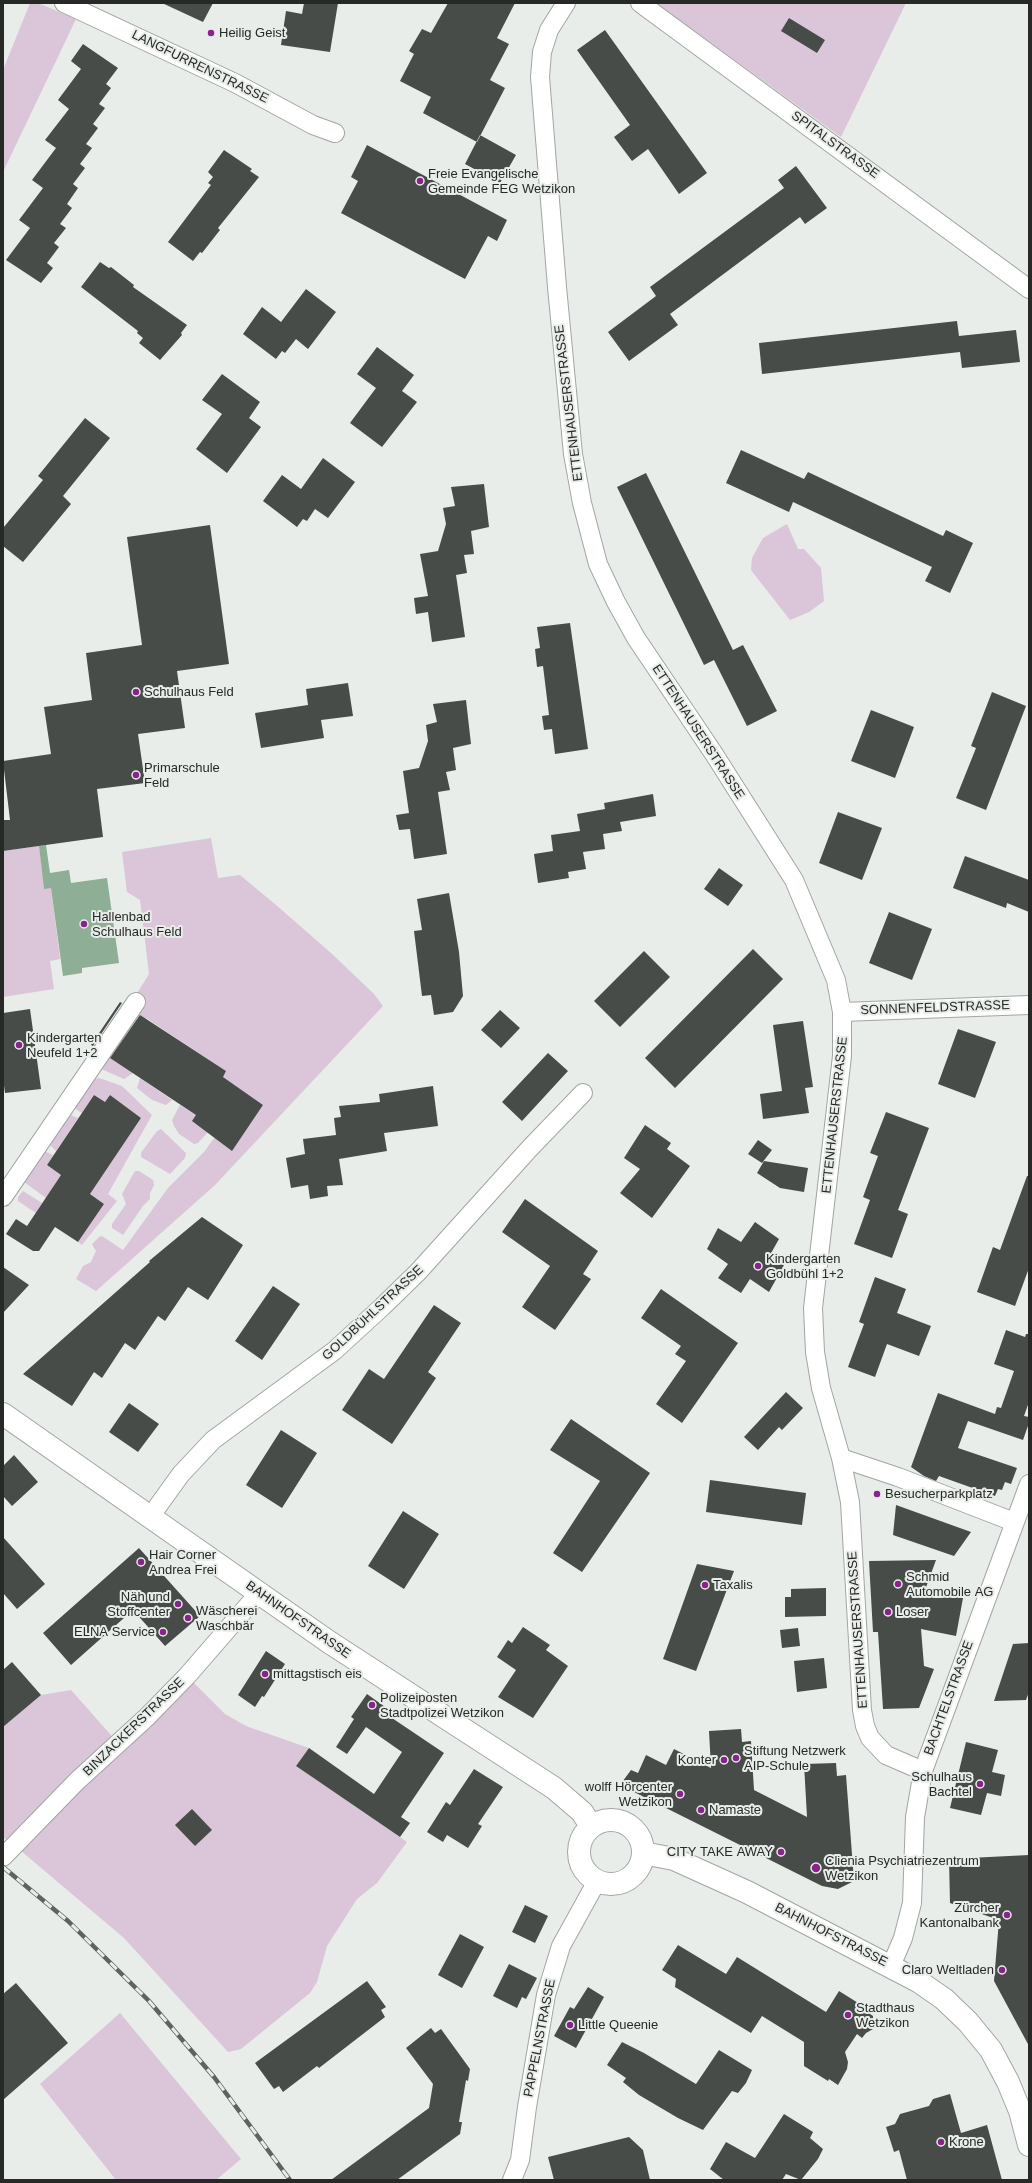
<!DOCTYPE html>
<html>
<head>
<meta charset="utf-8">
<style>
	body { margin:0 }
	#map { position:relative; width:1032px; height:2183px; overflow:hidden; background:#e8ede9; font-family:Arial,sans-serif }
	canvas { display:block }
	.frame { position:absolute; inset:0; border:4px solid #272927; pointer-events:none }
</style>
</head>
<body>
<div id="map">
<canvas width="1032" height="2183"></canvas>
<div class="frame"></div>
</div>
<script>
const c = document.querySelector('canvas').getContext('2d');
c.lineJoin = 'round';
function paint(path, color) {
  c.fillStyle = color;
  c.fill(path, 'evenodd');
}
function shape(rows) {
  const path = new Path2D();
  for (const r of rows) {
    if (r.length === 3) {
      path.moveTo(r[0] + r[2], r[1]);
      path.arc(r[0], r[1], r[2], 0, 2 * Math.PI);
      continue;
    }
    path.moveTo(r[0], r[1]);
    for (let i = 2; i < r.length; i += 2) path.lineTo(r[i], r[i + 1]);
  }
  return path;
}
function trace(path, color, width, dash) {
  c.strokeStyle = color;
  c.lineWidth = width;
  c.lineCap = dash ? 'butt' : 'round';
  c.setLineDash(dash || []);
  c.stroke(path);
}
function drawText(font, color, halo, rows, align = 'center') {
  c.font = font + ' Arial,sans-serif';
  c.lineWidth = 4;
  c.setLineDash([]);
  c.textBaseline = 'middle';
  c.strokeStyle = halo;
  c.fillStyle = color;
  for (const [text, x, y, turn = 0] of rows) {
    c.save();
    c.translate(x, y);
    c.rotate((+turn || 0) * Math.PI / 180);
    c.textAlign = isNaN(turn) ? turn : align;
    if (halo) c.strokeText(text, 0, 0);
    c.fillText(text, 0, 0);
    c.restore();
  }
}
paint(shape([
	[30,3,38,3,76,19,3,172,3,70],
	[656,3,906,3,841,137],
	[787,524,798,549,804,549,821,568,824,601,809,612,790,620,751,570,752,558,763,538],
	[211,838,218,878,240,875,276,905,331,953,374,994,383,1006,215,1185,96,1291,76,1279,83,1266,91,1262,96,1251,92,1244,99,1237,102,1236,123,1250,168,1188,204,1152,215,1137,232,1150,263,1105,223,1077,226,1071,146,1018,116,1061,133,1073,124,1079,99,1068,133,1000,149,974,140,900,127,892,122,852],
	[39,846,44,888,51,888,60,959,50,961,54,989,3,997,3,851],
	[99,1078,122,1086,152,1115,108,1194,117,1201,82,1245,78,1242,104,1204,90,1194,141,1118,110,1095,105,1102,94,1095,82,1113,77,1110,75,1107,94,1079],
	[140,1078,172,1100,166,1105,152,1100,137,1088],
	[180,1105,196,1115,208,1132,198,1143,194,1144,179,1134,174,1126,172,1120],
	[70,1115,78,1118,56,1151,49,1144],
	[161,1129,186,1153,185,1158,170,1174,141,1157,141,1153,157,1131],
	[44,1151,53,1155,47,1165,61,1175,46,1198,24,1182],
	[135,1171,139,1171,153,1180,154,1185,150,1193,150,1199,143,1206,123,1235,112,1228,112,1224,126,1204,122,1194],
	[23,1191,42,1203,36,1213,18,1201,18,1197],
	[187,1676,225,1714,246,1726,309,1748,296,1766,407,1842,377,1883,357,1899,327,1946,317,1982,310,1993,241,2049,228,2052,124,1938,14,1845,3,1837,3,1727,41,1695,71,1690,118,1743],
	[120,2013,241,2159,216,2180,116,2180,40,2084]
]), '#dac5d9');
paint(shape([
	[46,845,50,873,69,870,71,883,107,878,119,963,82,968,82,973,63,976,51,888,44,889,39,846]
]), '#8eae95');
paint(shape([
	[162,3,213,3,203,22],
	[304,3,338,3,330,52,281,45,286,11,302,14],
	[448,3,515,3,497,38,509,44,490,80,505,88,477,142,423,113,431,97,400,81,414,54,409,51,422,29,431,33],
	[789,18,825,40,817,53,781,31],
	[605,30,707,173,679,194,648,149,632,161,614,137,630,125,577,50],
	[83,44,118,68,106,84,111,88,99,104,105,108,93,124,98,128,86,144,92,148,80,164,85,168,73,184,78,188,67,204,72,208,60,224,66,228,54,243,59,247,47,263,53,268,41,283,6,260,30,228,19,220,43,188,32,180,56,148,45,140,69,109,58,100,81,69,71,61],
	[480,135,516,155,500,183,465,164],
	[367,145,507,220,497,241,488,236,465,279,341,213,358,181,351,177],
	[224,150,252,169,250,171,259,177,218,228,220,230,202,253,200,252,193,261,168,242,211,185,208,183,213,177,208,172],
	[796,166,827,208,805,224,800,217,670,314,678,325,629,361,608,332,656,296,650,287,784,188,778,180],
	[100,262,109,268,111,267,134,285,133,287,187,325,181,333,182,335,160,360,139,343,143,338,137,333,138,331,81,287],
	[306,289,336,312,308,349,296,339,285,353,282,351,276,359,243,334,262,307,281,322],
	[957,321,959,336,1016,330,1020,362,962,368,960,352,762,374,759,343],
	[377,347,414,375,402,391,417,402,382,447,350,423,376,388,357,374],
	[222,374,260,402,249,418,261,427,227,473,196,449,222,414,202,400],
	[85,418,110,438,63,496,71,504,23,562,3,546,3,528,43,480,38,476],
	[741,450,804,479,808,472,943,536,946,530,973,543,950,593,925,581,932,567,793,502,789,512,726,483],
	[323,458,355,482,328,518,315,509,307,521,303,519,297,527,263,501,282,475,301,489],
	[646,473,733,650,743,645,777,711,747,726,714,660,704,665,617,487],
	[484,484,489,527,471,531,474,554,464,555,467,573,456,575,465,637,432,642,428,612,416,614,414,598,428,596,420,554,438,551,446,524,443,508,455,506,451,487],
	[210,525,229,664,177,671,185,728,138,734,145,783,97,789,103,837,3,851,3,820,10,820,3,761,51,754,44,707,92,700,86,653,142,645,127,537],
	[570,623,588,749,555,754,552,729,544,730,542,716,549,715,543,666,537,667,535,649,540,648,537,627],
	[348,683,353,716,321,720,324,738,261,748,255,713,308,705,306,689],
	[992,692,1026,706,986,810,956,798,976,748,971,746],
	[466,700,471,744,453,748,456,770,446,772,450,790,438,792,447,854,414,859,410,829,399,830,396,815,409,813,403,771,419,768,428,741,426,725,437,722,433,704],
	[871,710,914,727,895,778,851,761],
	[653,794,656,816,620,822,622,831,603,834,605,849,583,852,586,869,568,872,569,878,538,883,534,854,553,851,551,835,580,831,577,814,605,809,604,803],
	[838,812,882,828,862,880,819,863],
	[965,856,1029,880,1029,912,1007,903,1006,908,953,888],
	[719,868,743,885,728,906,704,889],
	[449,893,459,952,463,996,453,1012,434,1015,431,995,422,996,414,931,422,930,417,899],
	[889,912,932,929,912,980,869,963],
	[753,949,783,979,675,1088,645,1058],
	[644,951,670,977,620,1027,594,1001],
	[120,1002,122,1003,93,1046,91,1045],
	[30,1009,41,1089,5,1093,3,1078,3,1013],
	[500,1010,520,1028,501,1048,481,1030],
	[140,1015,226,1071,223,1077,263,1105,232,1151,192,1121,196,1115,110,1058],
	[803,1021,813,1087,805,1088,809,1113,763,1119,760,1094,782,1091,773,1025],
	[958,1029,996,1042,975,1098,938,1084],
	[548,1053,568,1071,522,1121,502,1102],
	[433,1086,438,1126,384,1133,387,1151,339,1159,343,1185,327,1186,328,1196,310,1199,308,1185,291,1188,286,1158,305,1154,303,1139,336,1135,334,1118,341,1117,339,1106,380,1102,379,1094],
	[94,1095,105,1102,110,1095,141,1118,90,1194,104,1204,78,1242,55,1227,39,1251,33,1251,6,1234,16,1219,27,1226,61,1175,47,1165],
	[886,1112,929,1128,898,1210,908,1214,892,1258,854,1244,870,1200,863,1197,878,1156,870,1153],
	[645,1125,671,1143,667,1149,690,1166,652,1218,620,1193,640,1169,624,1158],
	[758,1140,772,1150,762,1163,748,1154],
	[764,1161,808,1168,804,1192,780,1188,757,1173],
	[1027,1176,1029,1176,1029,1268,1015,1306,977,1292,993,1247,1000,1250],
	[525,1199,598,1251,583,1274,591,1279,555,1330,522,1307,550,1266,502,1232],
	[202,1217,243,1245,208,1300,188,1287,165,1321,158,1316,135,1350,125,1343,102,1378,94,1372,72,1406,23,1374,150,1262,149,1261],
	[755,1222,779,1239,770,1255,784,1265,769,1292,750,1279,741,1293,718,1278,728,1264,707,1249,718,1228,741,1242],
	[3,1267,29,1285,3,1313],
	[875,1277,906,1289,897,1313,931,1326,919,1356,887,1344,875,1377,848,1367,864,1324,859,1322],
	[273,1286,300,1304,262,1360,235,1341],
	[661,1289,738,1343,682,1423,656,1404,686,1361,675,1354,681,1346,641,1318],
	[434,1305,461,1323,428,1372,436,1378,392,1444,342,1410,369,1369,384,1379],
	[1006,1330,1025,1337,1026,1334,1029,1334,1029,1402,1024,1416,1029,1417,1029,1423,1023,1440,968,1421,958,1448,1017,1468,1011,1484,1005,1482,1002,1490,998,1489,995,1496,939,1476,936,1481,924,1476,911,1467,938,1393,995,1414,997,1407,1001,1408,1014,1371,994,1364],
	[786,1392,803,1408,782,1430,779,1427,758,1450,744,1437],
	[129,1403,159,1424,138,1452,109,1432],
	[571,1419,650,1473,582,1572,553,1553,600,1481,550,1450],
	[281,1430,317,1453,282,1508,246,1485],
	[14,1455,38,1482,12,1506,3,1496,3,1466],
	[710,1480,806,1493,802,1525,706,1512],
	[896,1505,971,1532,954,1556,893,1535],
	[403,1511,439,1534,404,1589,368,1566],
	[3,1537,45,1584,17,1609,3,1593],
	[139,1548,200,1616,165,1646,133,1610,71,1665,43,1633],
	[936,1560,925,1590,963,1598,956,1636,921,1629,924,1666,934,1669,919,1708,883,1709,878,1632,873,1632,869,1561],
	[697,1564,734,1571,696,1671,663,1659],
	[826,1588,826,1616,785,1617,785,1597,791,1597,791,1589],
	[523,1627,550,1645,546,1650,568,1666,533,1718,498,1697,516,1670,497,1657,508,1640,512,1643],
	[798,1628,800,1646,782,1648,780,1630],
	[1029,1643,1029,1692,1026,1700,994,1701,1013,1644],
	[266,1651,285,1664,264,1697,262,1696,255,1707,238,1695],
	[824,1658,827,1688,797,1692,794,1661],
	[12,1662,41,1695,3,1727,3,1670],
	[367,1694,395,1714,392,1718,444,1753,401,1817,410,1823,400,1837,296,1766,309,1748,374,1794,402,1752,366,1727,347,1754,336,1747,354,1719,351,1717],
	[741,1729,742,1742,751,1741,754,1790,807,1817,804,1764,836,1763,837,1776,846,1775,854,1881,838,1889,822,1886,620,1785,631,1770,638,1773,646,1755,666,1765,674,1749,711,1768,709,1731],
	[966,1742,998,1750,992,1772,1005,1775,1001,1796,987,1793,981,1815,950,1808],
	[474,1769,503,1787,478,1824,482,1826,468,1848,447,1835,443,1842,427,1832,446,1802,450,1805],
	[192,1809,212,1830,195,1846,175,1825],
	[1029,1855,1029,2046,994,1981,999,1920,950,1903,949,1859],
	[525,1905,548,1916,535,1943,512,1932],
	[460,1934,484,1947,462,1988,438,1975],
	[678,1945,726,1974,737,1957,826,2012,839,1991,871,2011,870,2014,873,2016,873,2029,866,2033,862,2038,857,2034,845,2052,848,2062,847,2069,838,2085,829,2079,828,2081,804,2066,804,2042,762,2016,751,2033,675,1987,676,1979,662,1970],
	[509,1964,537,1978,526,1999,522,1997,517,2008,493,1996],
	[367,1981,386,2007,381,2010,385,2017,319,2068,317,2066,283,2092,279,2086,274,2089,255,2063],
	[16,1983,68,2043,3,2100,3,1994],
	[588,1987,604,1997,576,2048,554,2036,570,2007,574,2009],
	[431,2028,435,2033,441,2029,470,2069,468,2081,466,2080,459,2122,462,2122,460,2134,397,2180,331,2180,429,2108,433,2084,406,2048],
	[622,2042,644,2053,696,2084,719,2050,752,2070,746,2083,738,2093,732,2091,703,2130,678,2118,639,2095,623,2082,626,2078,607,2065],
	[950,2094,961,2133,987,2125,1002,2180,907,2180,899,2150,894,2152,886,2127,895,2124,900,2114,929,2106,933,2099],
	[784,2114,813,2132,810,2138,823,2149,818,2159,801,2180,786,2174,782,2180,724,2180,710,2169,726,2142,755,2158],
	[629,2137,643,2150,650,2180,554,2180,548,2157]
]), '#484c49');
const minor = shape([
	[64,3,235,83,313,125,335,133],
	[566,3,549,30,542,52,540,77,557,287,573,454,582,503,598,564,616,602,636,638,714,754,794,880,836,980,842,1012,842,1056,813,1308,815,1352,821,1388,841,1458,850,1502,862,1710,865,1726,870,1738,886,1755,923,1771],
	[640,3,1029,289],
	[842,1012,1029,1005],
	[3,1197,136,1002],
	[841,1458,898,1477,1014,1522],
	[150,1517,181,1474,213,1440,334,1351,382,1307,418,1272,530,1148,583,1093],
	[3,1857,77,1781,147,1717,187,1676,259,1593],
	[891,1966,903,1938,912,1903,915,1817,923,1771,1029,1484],
	[512,2180,520,2160,527,2107,546,1995,561,1946,597,1881]
]);
const major = shape([
	[3,1414,329,1642,554,1788,582,1812,591,1826],
	[611,1852,32],
	[643,1853,674,1859,747,1892,918,1981,944,1999,968,2022,991,2050,1008,2082,1020,2111,1029,2145]
]);
trace(minor, '#a1a6a2', 20);
trace(major, '#a1a6a2', 24);
trace(minor, '#fff', 18);
trace(major, '#fff', 22);
const rail = shape([
	[3,1867,68,1921,149,2001,214,2077,290,2180]
]);
trace(rail, '#5f625f', 4.5);
trace(rail, '#e8ede9', 3, [9]);
for (const [x, y, r, color] of [
	[211,33,4,"#88238b"],
	[420,181,4,"#88238b"],
	[136,692,4,"#88238b"],
	[136,775,4,"#88238b"],
	[84,924,4,"#88238b"],
	[19,1045,4,"#88238b"],
	[758,1266,4,"#88238b"],
	[877,1494,4,"#88238b"],
	[141,1562,4,"#88238b"],
	[898,1584,4,"#88238b"],
	[705,1585,4,"#88238b"],
	[178,1604,4,"#88238b"],
	[888,1612,4,"#88238b"],
	[188,1618,4,"#88238b"],
	[163,1632,4,"#88238b"],
	[265,1674,4,"#88238b"],
	[372,1705,4,"#88238b"],
	[736,1758,4,"#88238b"],
	[724,1760,4,"#88238b"],
	[980,1784,4,"#88238b"],
	[680,1794,4,"#88238b"],
	[701,1810,4,"#88238b"],
	[781,1852,4,"#88238b"],
	[816,1868,5,"#88238b"],
	[1007,1915,4,"#88238b"],
	[1002,1970,4,"#88238b"],
	[848,2015,4,"#88238b"],
	[570,2025,4,"#88238b"],
	[941,2142,4,"#88238b"]
]) {
  const dot = new Path2D();
  dot.arc(x, y, r, 0, 2 * Math.PI);
  c.fillStyle = color;
  c.fill(dot);
  trace(dot, '#e8ede9', 1.5);
}
drawText('13px', '#272927', '#e8ede9', [
	["Heilig Geist",219,33],
	["Freie Evangelische",428,174],
	["Gemeinde FEG Wetzikon",428,189],
	["Schulhaus Feld",144,692],
	["Primarschule",144,768],
	["Feld",144,783],
	["Hallenbad",92,917],
	["Schulhaus Feld",92,932],
	["Kindergarten",27,1038],
	["Neufeld 1+2",27,1053],
	["Kindergarten",766,1259],
	["Goldbühl 1+2",766,1274],
	["Besucherparkplatz",885,1494],
	["Hair Corner",149,1555],
	["Andrea Frei",149,1570],
	["Schmid",906,1577],
	["Automobile AG",906,1592],
	["Taxalis",713,1585],
	["Näh und",170,1597,"right"],
	["Stoffcenter",170,1612,"right"],
	["Wäscherei",196,1611],
	["Waschbär",196,1626],
	["Loser",896,1612],
	["ELNA Service",155,1632,"right"],
	["mittagstisch eis",273,1674],
	["Polizeiposten",380,1698],
	["Stadtpolizei Wetzikon",380,1713],
	["Stiftung Netzwerk",744,1751],
	["AIP-Schule",744,1766],
	["Konter",716,1760,"right"],
	["Schulhaus",972,1777,"right"],
	["Bachtel",972,1792,"right"],
	["wolff Hörcenter",672,1787,"right"],
	["Wetzikon",672,1802,"right"],
	["Namaste",709,1810],
	["CITY TAKE AWAY",773,1852,"right"],
	["Clienia Psychiatriezentrum",825,1861],
	["Wetzikon",825,1876],
	["Zürcher",999,1908,"right"],
	["Kantonalbank",999,1923,"right"],
	["Claro Weltladen",994,1970,"right"],
	["Stadthaus",856,2008],
	["Wetzikon",856,2023],
	["Little Queenie",578,2025],
	["Krone",949,2142]
], 'left');
drawText('13px', '#272927', '#e8ede9', [
	["LANGFURRENSTRASSE",200,67,26],
	["SPITALSTRASSE",835,145,36],
	["ETTENHAUSERSTRASSE",569,403,-97],
	["ETTENHAUSERSTRASSE",698,732,57],
	["SONNENFELDSTRASSE",935,1008,-2],
	["ETTENHAUSERSTRASSE",835,1115,-84],
	["GOLDBÜHLSTRASSE",373,1313,-43],
	["BAHNHOFSTRASSE",298,1620,35],
	["ETTENHAUSERSTRASSE",858,1630,-94],
	["BACHTELSTRASSE",949,1698,-70],
	["BINZACKERSTRASSE",134,1727,-44],
	["BAHNHOFSTRASSE",831,1935,27],
	["PAPPELNSTRASSE",540,2038,-79]
]);
</script>
</body>
</html>
